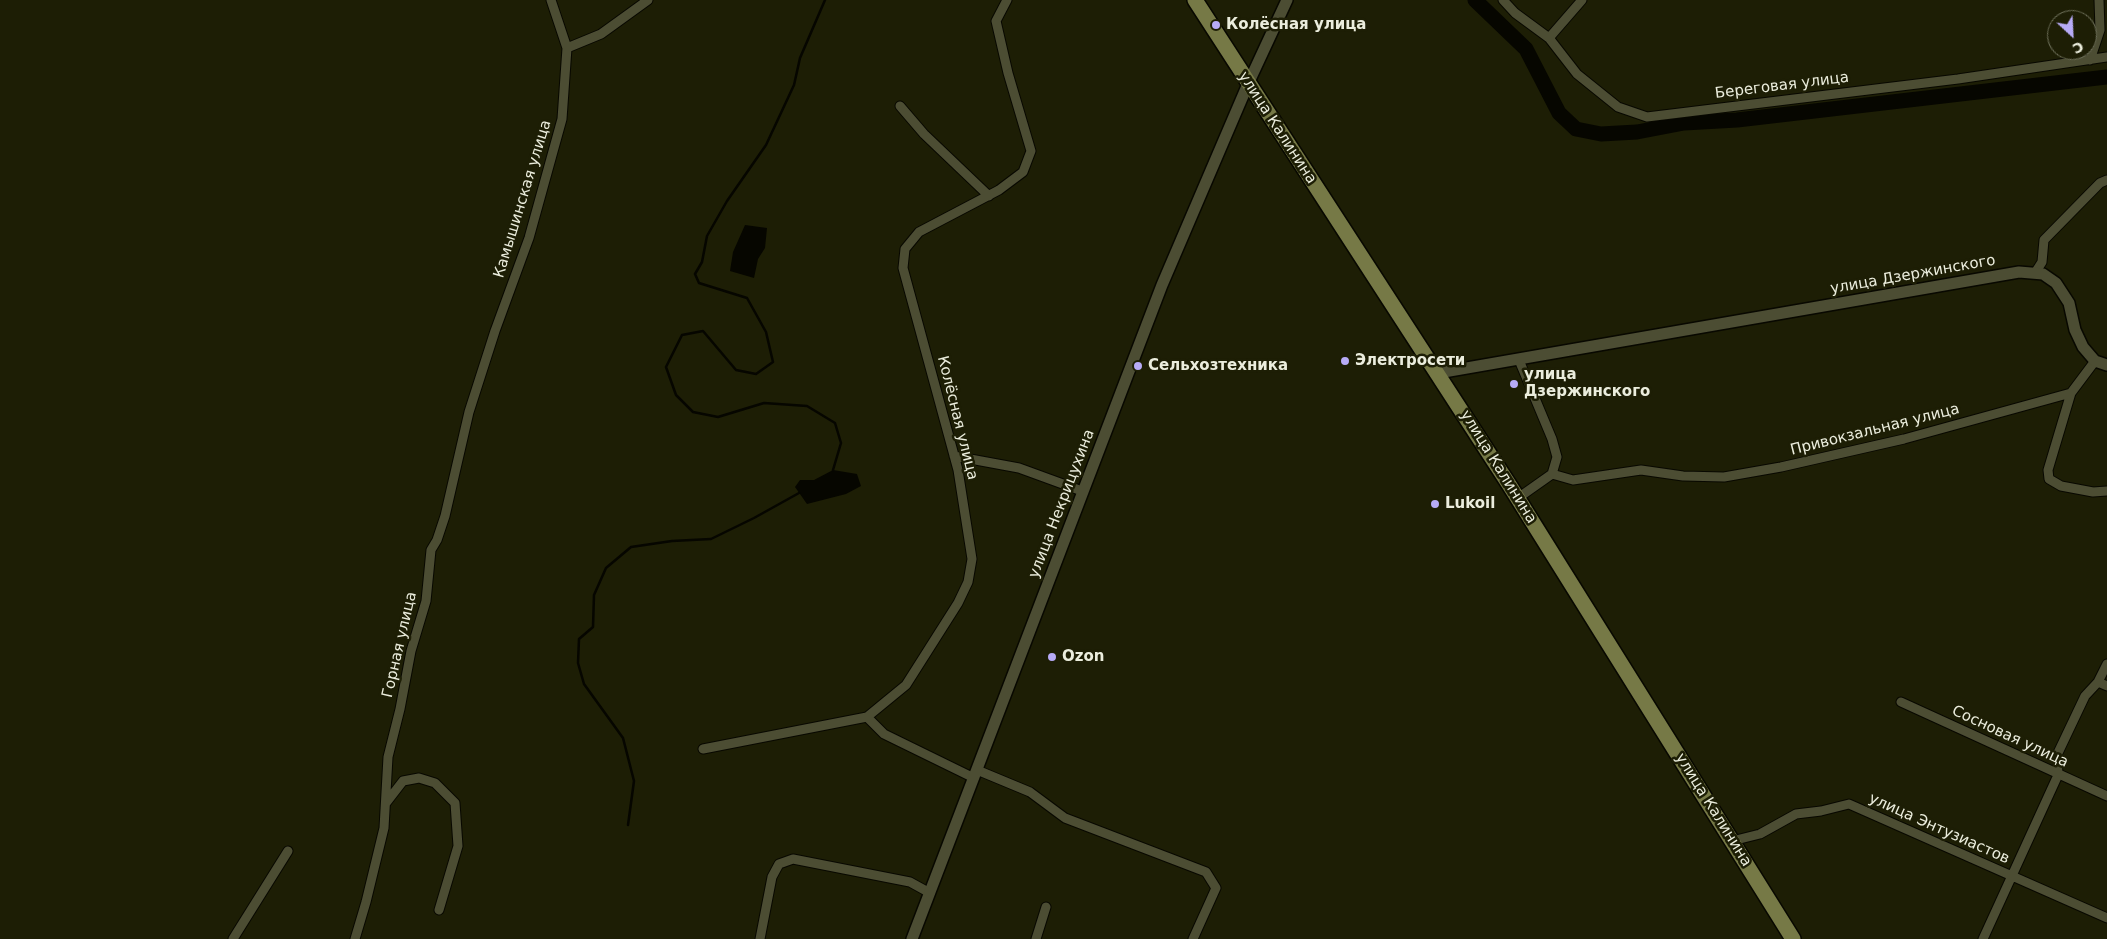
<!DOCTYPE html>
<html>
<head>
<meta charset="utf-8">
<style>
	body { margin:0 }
	#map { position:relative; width:2107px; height:939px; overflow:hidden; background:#1d1e05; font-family:"DejaVu Sans",sans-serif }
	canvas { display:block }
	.north { position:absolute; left:2047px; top:10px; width:50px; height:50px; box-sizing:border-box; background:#1d1e05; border:1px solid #6f715b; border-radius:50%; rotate:155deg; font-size:14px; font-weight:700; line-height:20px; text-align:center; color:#ebeddd }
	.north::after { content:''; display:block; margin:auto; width:18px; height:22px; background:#b7abf7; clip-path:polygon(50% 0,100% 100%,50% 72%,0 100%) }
</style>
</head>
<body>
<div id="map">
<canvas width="2107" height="939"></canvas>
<div class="north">С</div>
</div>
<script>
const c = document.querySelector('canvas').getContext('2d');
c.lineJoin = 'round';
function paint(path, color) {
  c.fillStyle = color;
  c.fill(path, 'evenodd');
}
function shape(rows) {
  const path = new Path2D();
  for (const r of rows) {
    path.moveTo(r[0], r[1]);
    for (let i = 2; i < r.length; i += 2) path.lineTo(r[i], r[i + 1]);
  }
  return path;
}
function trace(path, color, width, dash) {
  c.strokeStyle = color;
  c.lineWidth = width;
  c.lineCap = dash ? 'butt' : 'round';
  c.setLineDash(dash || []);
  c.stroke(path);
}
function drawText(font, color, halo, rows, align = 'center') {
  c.font = font + ' "DejaVu Sans",sans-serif';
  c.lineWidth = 5;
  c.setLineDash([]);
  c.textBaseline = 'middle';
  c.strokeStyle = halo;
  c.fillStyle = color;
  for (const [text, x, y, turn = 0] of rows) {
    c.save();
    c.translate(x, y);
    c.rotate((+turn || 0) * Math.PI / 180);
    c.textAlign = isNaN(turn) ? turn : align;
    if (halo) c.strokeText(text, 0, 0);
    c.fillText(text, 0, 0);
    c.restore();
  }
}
paint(shape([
	[745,225,767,228,765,248,758,259,754,278,730,271,733,252],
	[833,470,857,474,861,486,846,494,807,504,795,487,800,480,814,480]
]), '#060600');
trace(shape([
	[825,0,800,58,794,85,766,145,727,201,707,236,702,262,695,274,699,283,747,298,766,332,773,362,756,374,736,370,703,331,682,335,666,367,676,395,693,412,718,417,764,403,807,406,835,423,841,443,833,470],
	[628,825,634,781,623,738,584,684,578,663,579,639,593,627,594,595,606,568,631,547,672,541,711,539,754,518,799,493]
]), '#060600', 2.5);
trace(shape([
	[1475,0,1526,49,1559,113,1576,129,1601,134,1637,132,1684,123,1737,120,2107,77]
]), '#060600', 15);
const minor = shape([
	[1503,0,1515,13,1549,38,1577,74,1618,107,1647,117,1958,79,2107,57],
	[1549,38,1582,0],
	[567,48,601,34,648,0],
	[2090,60,2100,30,2099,0],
	[900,106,924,134,989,196],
	[2035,273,2042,262,2044,240,2100,183,2107,180],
	[2095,361,2071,393,2048,470,2049,479,2061,486,2093,492,2107,491],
	[954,456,1019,468,1082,491],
	[1552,474,1573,480,1641,470,1683,476,1724,477,1781,467,1904,439,2071,393],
	[1518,498,1552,474,1557,457,1552,439,1519,360],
	[2098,682,2107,686],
	[1901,702,2107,796],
	[867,717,884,734,974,778],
	[703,749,867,717,906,685,958,603,968,582,972,559,958,470,903,268,905,249,919,232,999,190,1023,172,1031,151,1008,73,996,21,1007,0],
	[977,770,1030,792,1065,818,1206,872,1216,888,1193,939],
	[386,803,403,781,419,778,435,783,455,803,458,846,439,910],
	[1730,837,1736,840,1760,834,1796,814,1821,811,1849,804,2107,918],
	[233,939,288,851],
	[355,939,366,902,384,828,388,757,400,709,411,651,426,601,431,550,437,540,445,516,469,412,495,331,529,238,562,119,567,48,551,0],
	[760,939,772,877,779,864,793,859,910,882,930,893],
	[1036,939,1046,907],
	[1983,939,2058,775,2057,755,2085,696,2098,682,2107,664]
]);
const tertiary = shape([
	[1438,373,2019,272,2043,274,2056,283,2069,303,2075,330,2083,347,2095,361,2107,365],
	[912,939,1162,285,1248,84,1287,0]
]);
const primary = shape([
	[1195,0,1510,486,1793,939]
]);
trace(minor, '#080800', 11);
trace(tertiary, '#080800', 14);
trace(primary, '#080800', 18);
trace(minor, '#4c4d33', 9);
trace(tertiary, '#4c4d33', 11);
trace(primary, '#767946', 15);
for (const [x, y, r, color] of [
	[1216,25,5,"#b7abf7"],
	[1345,361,5,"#b7abf7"],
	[1138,366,5,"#b7abf7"],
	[1514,384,5,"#b7abf7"],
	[1435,504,5,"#b7abf7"],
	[1052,657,5,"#b7abf7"]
]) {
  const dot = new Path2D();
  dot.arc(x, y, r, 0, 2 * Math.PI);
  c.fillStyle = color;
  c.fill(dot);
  trace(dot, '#1d1e05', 2);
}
drawText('bold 15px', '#ebeddd', '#1d1e05', [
	["Колёсная улица",1226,25],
	["Электросети",1355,361],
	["Сельхозтехника",1148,366],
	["улица",1524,375],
	["Дзержинского",1524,392],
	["Lukoil",1445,504],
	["Ozon",1062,657]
], 'left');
drawText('15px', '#ebeddd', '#1d1e05', [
	["Береговая улица",1782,86,-7],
	["улица Калинина",1277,128,57],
	["Камышинская улица",523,199,-73],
	["улица Дзержинского",1913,275,-10],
	["Колёсная улица",957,418,76],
	["Привокзальная улица",1875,430,-14],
	["улица Калинина",1498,467,58],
	["улица Некрицухина",1062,504,-69],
	["Горная улица",400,645,-77],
	["Сосновая улица",2010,737,25],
	["улица Калинина",1713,810,58],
	["улица Энтузиастов",1939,829,24]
]);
</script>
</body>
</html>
